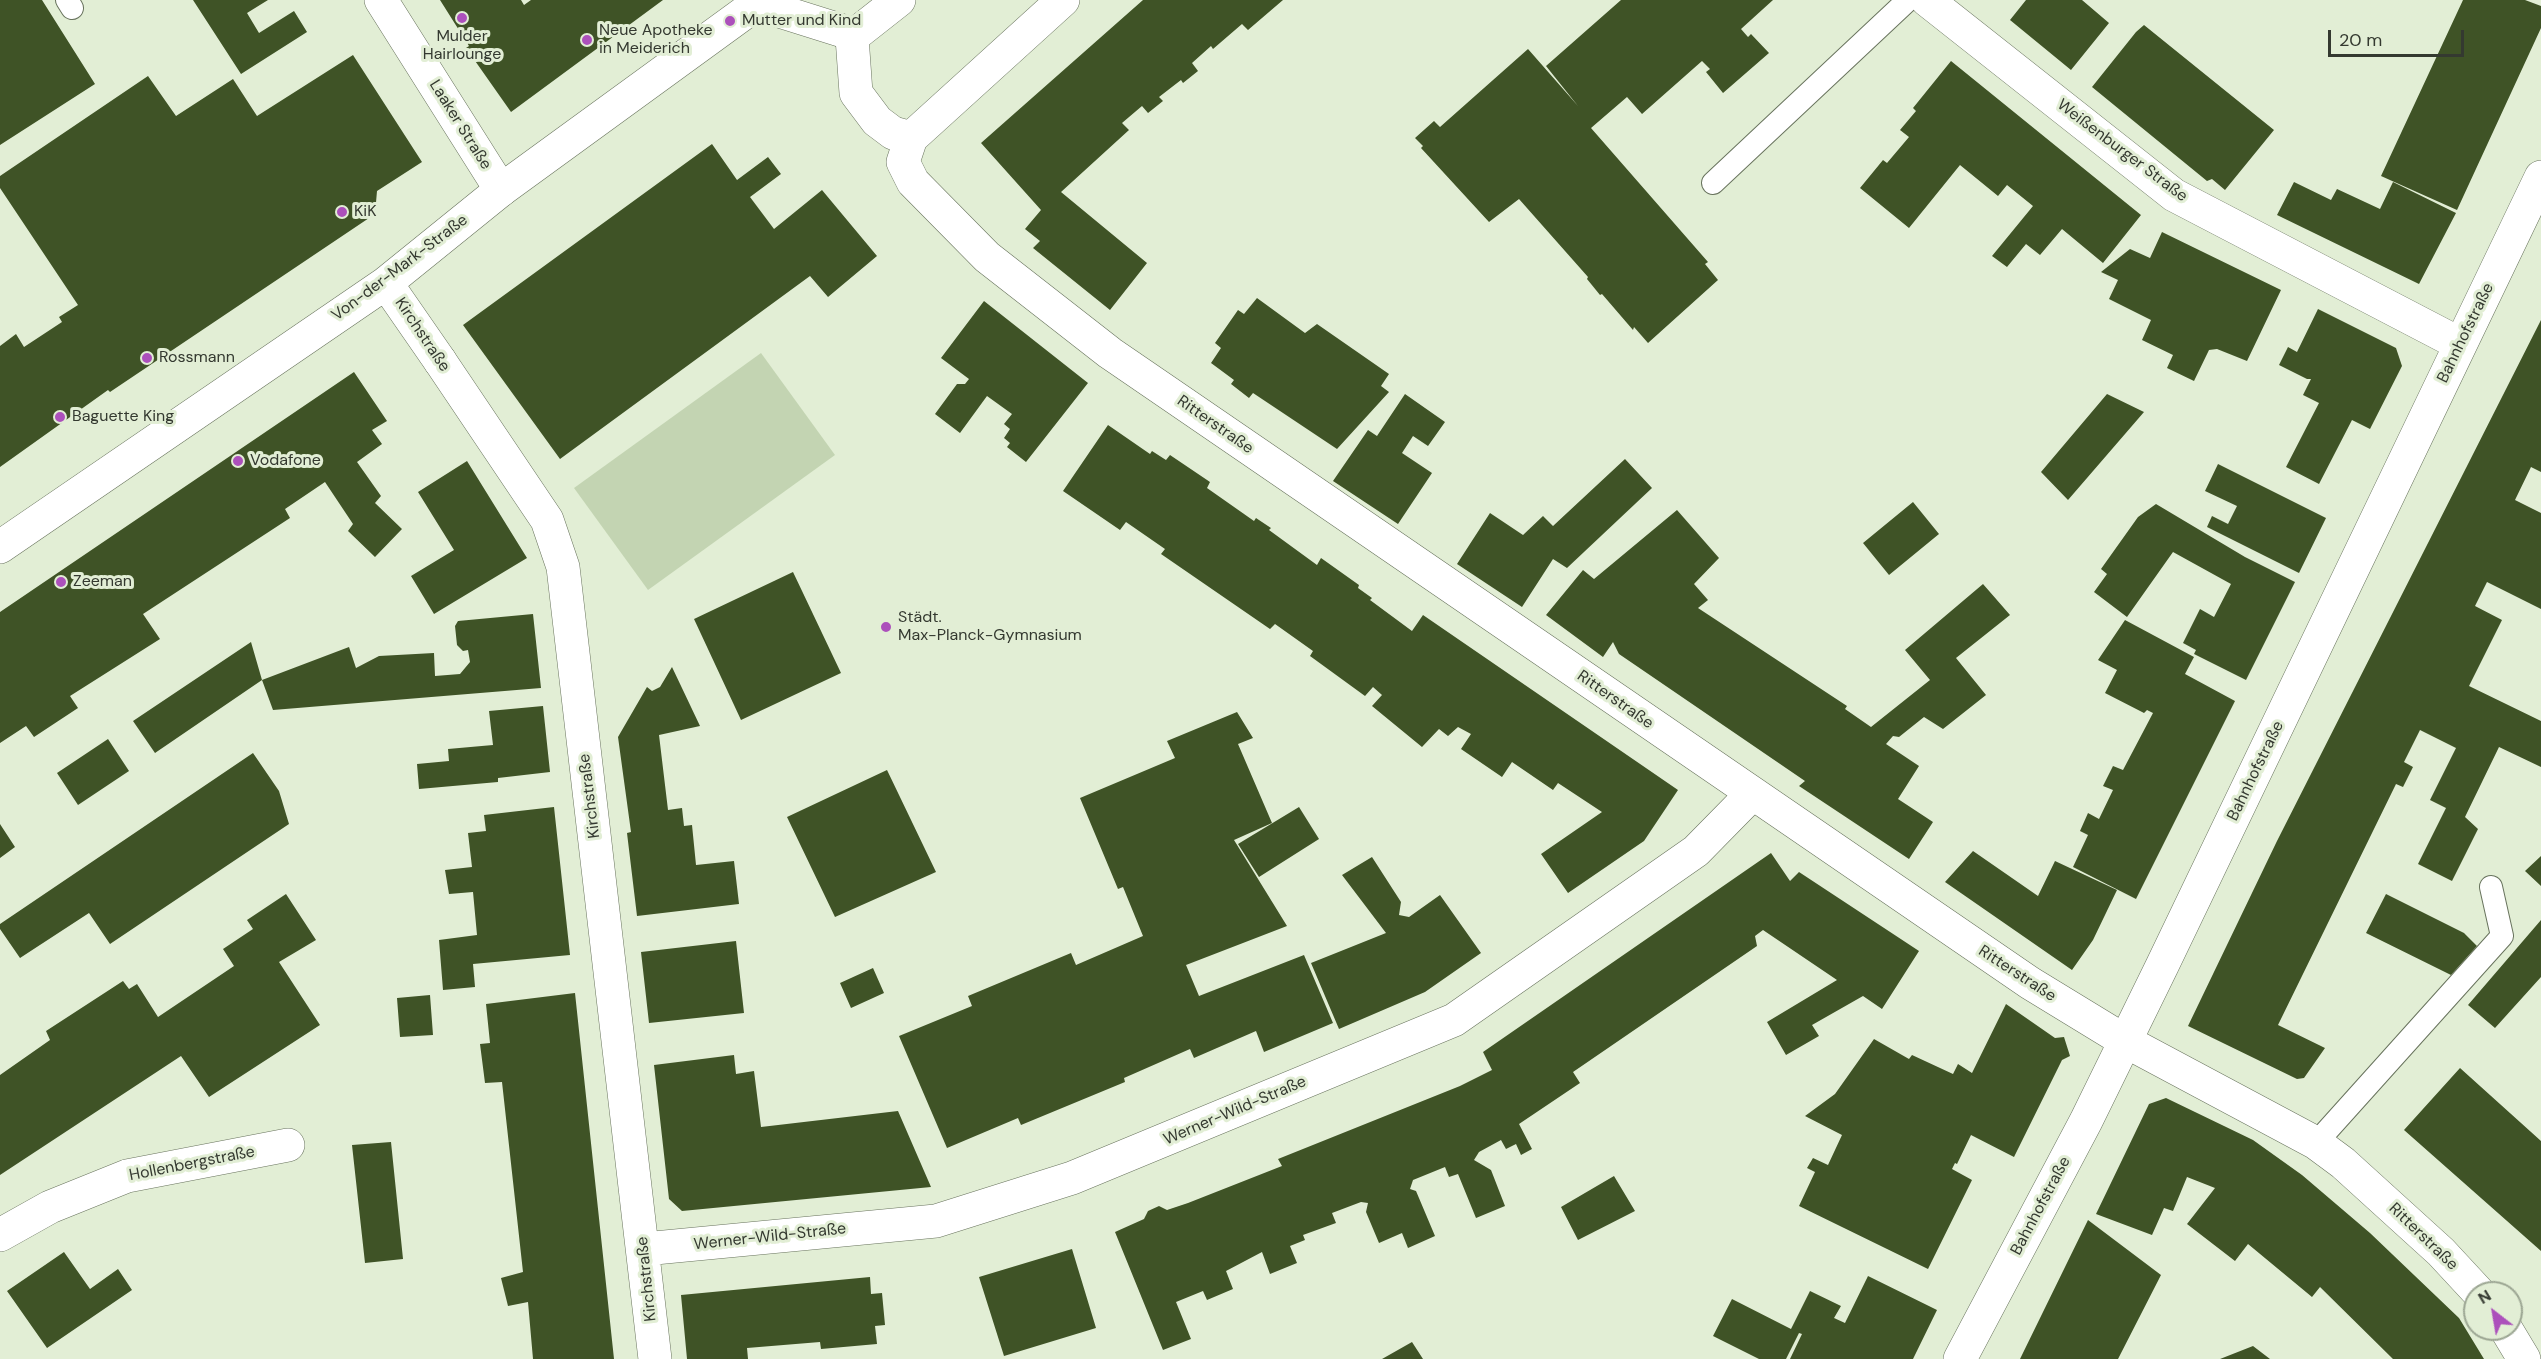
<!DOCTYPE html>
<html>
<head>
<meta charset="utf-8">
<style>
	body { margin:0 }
	#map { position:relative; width:2541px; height:1359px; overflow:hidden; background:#e2eed5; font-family:"DM Sans",sans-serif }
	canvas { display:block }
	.north { position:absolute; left:2463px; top:1281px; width:60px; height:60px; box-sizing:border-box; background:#e2eed5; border:2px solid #9ca693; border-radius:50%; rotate:329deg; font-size:16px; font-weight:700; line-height:24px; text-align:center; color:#343930 }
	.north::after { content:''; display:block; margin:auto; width:21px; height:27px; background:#ac50bb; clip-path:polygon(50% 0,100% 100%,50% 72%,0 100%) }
	.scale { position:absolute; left:2328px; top:30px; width:136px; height:27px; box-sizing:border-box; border:3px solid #343930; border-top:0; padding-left:8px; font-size:18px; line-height:21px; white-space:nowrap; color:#343930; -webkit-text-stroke:4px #e2eed5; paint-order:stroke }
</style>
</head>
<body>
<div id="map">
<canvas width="2541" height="1359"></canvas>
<div class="north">N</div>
<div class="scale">20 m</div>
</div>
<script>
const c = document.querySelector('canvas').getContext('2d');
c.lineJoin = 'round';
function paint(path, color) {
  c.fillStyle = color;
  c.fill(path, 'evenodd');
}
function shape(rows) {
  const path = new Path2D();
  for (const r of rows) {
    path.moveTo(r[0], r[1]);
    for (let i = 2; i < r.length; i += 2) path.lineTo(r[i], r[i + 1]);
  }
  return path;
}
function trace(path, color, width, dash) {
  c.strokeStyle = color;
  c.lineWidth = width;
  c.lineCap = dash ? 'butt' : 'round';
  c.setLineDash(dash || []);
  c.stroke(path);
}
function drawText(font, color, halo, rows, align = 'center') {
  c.font = font + ' "DM Sans",sans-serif';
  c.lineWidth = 6;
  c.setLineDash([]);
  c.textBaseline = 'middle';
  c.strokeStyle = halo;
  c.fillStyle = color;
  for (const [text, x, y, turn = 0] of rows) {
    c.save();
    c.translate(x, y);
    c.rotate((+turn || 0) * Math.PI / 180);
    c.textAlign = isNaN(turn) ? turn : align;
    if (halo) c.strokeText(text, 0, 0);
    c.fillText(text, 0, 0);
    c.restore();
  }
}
paint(shape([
	[761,353,835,455,648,590,574,488]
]), '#c3d4b2');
paint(shape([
	[0,0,42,0,95,84,0,145],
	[193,0,268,0,247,13,259,33,294,11,307,32,241,74],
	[440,0,521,0,524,5,531,0,663,0,511,112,466,48,469,46],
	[1143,0,1283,0,1248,30,1242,24,1213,49,1211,46,1192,63,1198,71,1183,83,1181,80,1159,97,1163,101,1148,113,1142,106,1122,123,1129,130,1061,192,1147,263,1110,310,1033,248,1040,241,1025,229,1041,210,981,143],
	[1621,0,1773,0,1741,29,1748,37,1751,34,1769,53,1723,93,1706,72,1710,69,1702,61,1642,114,1627,97,1591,128,1708,262,1705,264,1718,280,1648,343,1634,327,1633,330,1602,294,1600,295,1587,279,1588,277,1519,199,1489,222,1421,148,1423,146,1415,138,1434,121,1440,127,1528,49,1578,106,1546,66],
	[2026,0,2082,0,2109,23,2071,70,2010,20],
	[2463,0,2525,0,2541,6,2541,28,2457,210,2381,176],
	[2144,25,2274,130,2225,190,2212,179,2207,181,2092,87,2136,32],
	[353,55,422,162,377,191,375,214,110,392,108,390,0,467,0,346,16,334,24,347,62,322,59,317,78,305,0,188,0,176,148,76,176,116,233,79,257,116],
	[1951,61,2141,215,2103,263,2062,229,2040,255,2026,244,2007,267,1992,256,2033,206,2007,185,1998,196,1960,165,1909,228,1860,188,1883,160,1887,163,1909,137,1900,130,1916,111,1913,108],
	[712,144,737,180,768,157,781,174,750,197,774,229,822,190,877,256,828,297,810,276,560,459,463,325],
	[2294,182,2331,200,2337,189,2380,209,2393,182,2456,213,2419,284,2277,215],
	[2162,232,2281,290,2247,361,2217,349,2209,350,2194,381,2167,368,2173,355,2142,340,2151,320,2109,299,2118,280,2101,272,2130,249,2150,258],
	[1257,298,1305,333,1317,324,1389,374,1381,386,1389,392,1337,449,1253,393,1249,398,1231,384,1234,380,1211,363,1221,348,1215,343,1238,310,1244,314],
	[984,301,1088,383,1026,462,1007,447,1010,443,1004,438,1010,429,1004,424,1012,414,987,396,960,433,935,414,957,384,965,384,969,379,941,358],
	[2318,309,2396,348,2402,366,2370,429,2352,420,2319,484,2286,467,2319,403,2303,395,2311,379,2307,379,2279,365,2288,347,2297,352],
	[2541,320,2541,472,2531,467,2515,500,2541,513,2541,609,2487,582,2475,606,2502,620,2469,686,2541,721,2541,767,2499,747,2465,817,2478,829,2452,881,2418,864,2446,808,2430,800,2456,748,2420,730,2404,762,2413,767,2403,787,2396,784,2278,1025,2325,1048,2304,1078,2297,1079,2188,1026,2277,841],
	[354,372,387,421,372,430,382,444,357,462,381,496,375,503,402,529,375,557,348,531,353,524,325,482,285,509,290,518,143,614,160,639,70,696,78,708,34,737,26,726,0,743,0,612],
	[1405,394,1445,422,1428,446,1413,436,1402,453,1432,473,1398,524,1333,481,1368,430,1377,436],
	[2107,394,2144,412,2068,500,2041,472],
	[1108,425,1150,454,1152,451,1166,460,1170,455,1210,482,1207,488,1254,521,1256,518,1271,528,1269,530,1317,565,1321,558,1359,585,1358,588,1372,598,1370,600,1412,631,1423,615,1678,790,1644,841,1568,893,1541,854,1602,812,1558,783,1553,790,1512,762,1502,777,1461,749,1471,734,1458,727,1448,736,1439,729,1422,747,1372,706,1382,695,1373,687,1365,696,1310,656,1313,651,1275,624,1270,629,1161,554,1165,549,1126,522,1120,530,1063,491],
	[1625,459,1652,488,1567,568,1553,559,1522,607,1457,564,1490,513,1523,535,1543,516,1553,526],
	[467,461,527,558,434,614,411,576,454,550,418,492],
	[2218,464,2326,518,2299,573,2207,527,2212,516,2228,524,2237,506,2205,491],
	[1913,502,1939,534,1889,575,1863,543],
	[2156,504,2245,557,2295,582,2246,680,2194,654,2196,650,2183,643,2200,609,2214,617,2231,584,2173,552,2127,617,2094,592,2107,574,2101,569,2138,517],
	[1677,510,1719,558,1694,584,1708,600,1698,608,1847,706,1845,709,1871,727,1930,680,1905,650,1983,584,2010,615,1956,658,1986,695,1943,729,1924,717,1899,737,1893,736,1886,744,1919,766,1898,799,1933,822,1909,859,1799,786,1805,781,1619,654,1613,642,1603,657,1546,615,1583,570,1594,579],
	[793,572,841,673,741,720,694,619],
	[533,614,541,688,273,710,262,680,349,647,356,668,379,656,434,653,435,676,460,674,470,662,468,650,463,651,457,645,455,626,458,621],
	[2125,620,2194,657,2185,674,2235,701,2136,899,2073,867,2088,835,2080,831,2088,813,2099,819,2113,790,2103,786,2113,766,2123,770,2153,713,2147,710,2144,713,2105,693,2117,670,2098,660],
	[251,642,262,680,155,753,133,721],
	[672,667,700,726,659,735,668,810,682,808,684,826,692,825,696,865,734,861,739,904,637,916,627,833,631,832,618,737,647,687,652,691,660,687],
	[543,706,550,772,498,778,498,782,419,789,417,764,449,761,448,749,493,745,489,711],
	[1237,712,1253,738,1238,744,1272,823,1234,840,1287,926,1186,965,1199,996,1304,955,1333,1023,1264,1052,1256,1031,1194,1058,1190,1049,1124,1078,1125,1082,1021,1125,1018,1118,947,1148,899,1036,972,1006,968,996,1071,953,1076,965,1143,936,1123,887,1118,889,1080,798,1175,758,1167,741],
	[108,739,129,771,78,805,57,773],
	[253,753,279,791,289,824,110,944,89,913,20,958,0,929,0,924],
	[887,770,936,872,835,917,787,817],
	[554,807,570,955,473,964,475,987,443,990,439,940,477,935,473,892,449,894,445,870,472,867,468,833,486,831,484,815],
	[1299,807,1319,839,1259,877,1238,844],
	[0,824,15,847,0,858],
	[1973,851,2038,896,2055,861,2117,890,2093,940,2072,970,1945,882],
	[1771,853,1790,881,1799,872,1919,951,1882,1009,1863,996,1812,1025,1819,1036,1786,1055,1767,1022,1837,980,1763,930,1755,936,1757,946,1573,1072,1580,1083,1519,1124,1532,1149,1521,1155,1516,1144,1506,1149,1501,1140,1479,1152,1474,1160,1491,1170,1505,1206,1476,1218,1458,1174,1449,1177,1445,1167,1413,1180,1410,1189,1416,1191,1435,1236,1408,1248,1402,1233,1379,1243,1366,1212,1368,1203,1361,1202,1332,1213,1336,1223,1303,1235,1305,1240,1290,1246,1297,1263,1270,1274,1262,1252,1226,1271,1233,1289,1207,1300,1203,1291,1176,1302,1191,1339,1163,1350,1115,1232,1144,1219,1148,1211,1159,1206,1167,1210,1188,1203,1282,1166,1278,1159,1460,1086,1492,1070,1483,1052],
	[2541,856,2541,886,2525,871],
	[1372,857,1401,902,1399,915,1409,917,1440,895,1481,953,1425,992,1339,1029,1311,963,1386,933,1342,875],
	[286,894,316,940,279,962,320,1025,209,1097,181,1056,0,1175,0,1075,50,1040,46,1031,123,981,129,989,137,984,158,1017,234,966,223,949,253,929,247,920],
	[2386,894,2464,933,2477,946,2451,975,2366,933],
	[2541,920,2541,977,2495,1028,2468,1005],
	[736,941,744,1013,649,1023,641,952],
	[873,968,884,993,851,1008,840,983],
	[575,993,614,1359,533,1359,528,1302,508,1306,501,1278,523,1272,502,1082,485,1083,480,1044,490,1043,486,1004],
	[430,995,433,1035,400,1037,397,998],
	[2006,1004,2055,1038,2064,1037,2070,1056,2062,1060,2014,1157,1971,1135,1957,1164,1955,1163,1952,1169,1972,1180,1928,1269,1799,1206,1815,1172,1807,1168,1813,1158,1828,1165,1842,1135,1805,1116,1835,1094,1874,1039,1909,1059,1912,1055,1953,1074,1958,1064,1972,1073],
	[734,1055,736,1074,754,1071,761,1127,898,1111,931,1187,682,1211,669,1199,654,1065],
	[2460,1068,2541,1141,2541,1251,2404,1130],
	[2166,1098,2253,1140,2302,1175,2370,1233,2459,1318,2484,1359,2393,1359,2320,1287,2312,1297,2248,1244,2235,1261,2187,1224,2215,1188,2187,1177,2173,1211,2164,1208,2152,1235,2096,1214,2149,1104],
	[391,1142,403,1259,365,1263,352,1145],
	[1614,1176,1635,1211,1578,1240,1561,1207],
	[2088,1220,2161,1275,2118,1359,2020,1359],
	[1072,1249,1096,1328,1004,1356,979,1277],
	[64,1252,90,1289,118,1269,132,1290,47,1348,7,1291],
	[1868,1276,1937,1310,1913,1359,1790,1359,1802,1334,1799,1333,1786,1359,1759,1359,1713,1336,1732,1299,1791,1329,1810,1291,1841,1306,1834,1318,1845,1323],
	[870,1277,871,1294,882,1293,885,1325,875,1326,877,1344,821,1349,820,1342,747,1348,748,1359,687,1359,681,1295],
	[1412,1342,1423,1359,1382,1359],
	[2253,1346,2270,1359,2220,1359]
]), '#3f5326');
const service = shape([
	[67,0,72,8],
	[1713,183,1908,0],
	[2316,1143,2502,936,2491,887]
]);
const pedestrian = shape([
	[757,4,843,31,852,37],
	[386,283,440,361],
	[0,547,386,283,501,190,762,0]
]);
const minor = shape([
	[381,0,501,190],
	[899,0,852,37,856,93,877,121,893,133,911,138],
	[1063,0,911,138,903,162,913,182,987,257,1110,353,2030,983,2125,1041,2316,1143,2343,1163,2441,1252,2479,1293],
	[1927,0,2174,195,2460,344],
	[440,361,547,520,563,567,655,1359],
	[0,1235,50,1207,127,1176,288,1145],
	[644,1249,936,1221,1072,1178,1454,1020,1696,851,1752,794],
	[2506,1329,2524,1359]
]);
const secondary = shape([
	[1960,1359,2086,1121,2162,966,2541,177]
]);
trace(service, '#68735d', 24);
trace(pedestrian, '#68735d', 34);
trace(minor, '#68735d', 34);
trace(secondary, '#68735d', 34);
trace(service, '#fff', 22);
trace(pedestrian, '#fff', 33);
trace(minor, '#fff', 33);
trace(secondary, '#fff', 33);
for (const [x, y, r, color] of [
	[462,18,6,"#ac50bb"],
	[730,21,6,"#ac50bb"],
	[587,40,6,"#ac50bb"],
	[342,212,6,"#ac50bb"],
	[147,358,6,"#ac50bb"],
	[60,417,6,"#ac50bb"],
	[238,461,6,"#ac50bb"],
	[61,582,6,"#ac50bb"],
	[886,627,6,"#ac50bb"]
]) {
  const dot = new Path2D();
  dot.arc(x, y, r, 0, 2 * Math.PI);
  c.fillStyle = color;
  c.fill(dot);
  trace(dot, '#e2eed5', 2);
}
drawText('16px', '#343930', '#e2eed5', [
	["Mutter und Kind",742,21],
	["Neue Apotheke",599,31],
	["in Meiderich",599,49],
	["Mulder",462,37,"center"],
	["Hairlounge",462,55,"center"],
	["KiK",354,212],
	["Rossmann",159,358],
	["Baguette King",72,417],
	["Vodafone",250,461],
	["Zeeman",73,582],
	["Städt.",898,618],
	["Max-Planck-Gymnasium",898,636]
], 'left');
drawText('16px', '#343930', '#e2eed5', [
	["Laaker Straße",460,125,58],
	["Weißenburger Straße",2122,151,37],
	["Von-der-Mark-Straße",400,268,-37],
	["Bahnhofstraße",2466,333,-64],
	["Kirchstraße",422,335,56],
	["Ritterstraße",1215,425,35],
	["Ritterstraße",1615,700,35],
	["Bahnhofstraße",2256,771,-64],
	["Kirchstraße",590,796,-97],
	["Ritterstraße",2017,974,33],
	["Werner-Wild-Straße",1235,1111,-23],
	["Hollenbergstraße",192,1164,-11],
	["Bahnhofstraße",2041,1206,-62],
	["Werner-Wild-Straße",770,1237,-6],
	["Ritterstraße",2423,1237,44],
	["Kirchstraße",647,1279,-96]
]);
</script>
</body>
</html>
